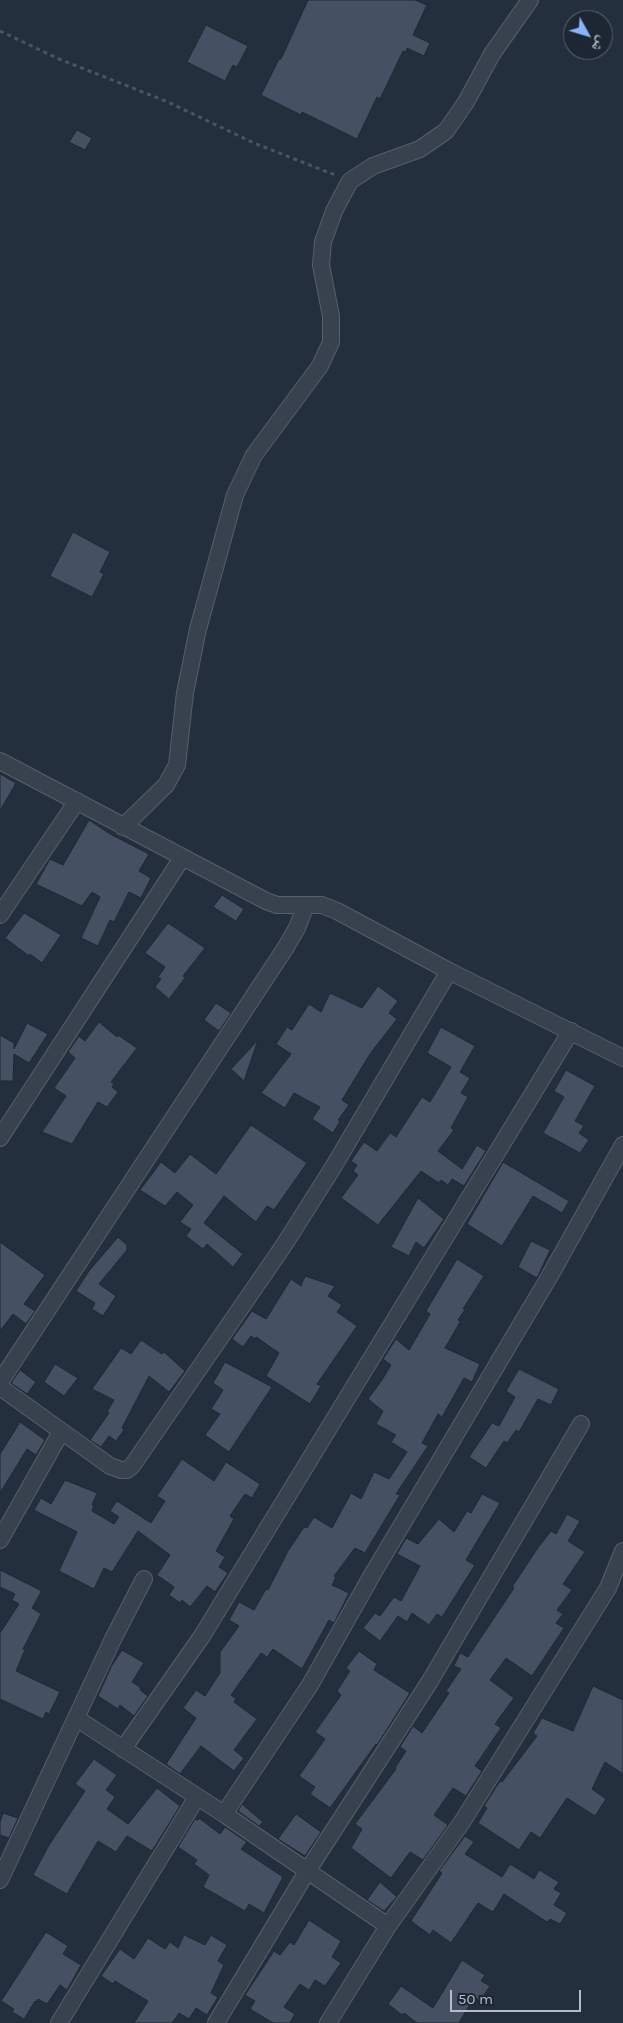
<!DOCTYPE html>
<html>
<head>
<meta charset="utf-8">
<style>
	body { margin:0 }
	#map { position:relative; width:623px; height:2023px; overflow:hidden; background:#242f3e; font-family:Karla,"Noto Naskh Arabic",sans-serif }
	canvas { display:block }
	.north { position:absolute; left:563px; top:10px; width:50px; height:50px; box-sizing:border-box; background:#1d2633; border:1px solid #59626f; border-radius:50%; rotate:129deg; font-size:14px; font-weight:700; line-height:20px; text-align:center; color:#b4bcc9 }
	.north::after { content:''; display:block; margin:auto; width:18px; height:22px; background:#8ab4f8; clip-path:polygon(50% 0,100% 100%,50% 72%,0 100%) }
	.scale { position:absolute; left:450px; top:1990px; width:131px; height:22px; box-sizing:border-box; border:2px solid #b4bcc9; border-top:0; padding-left:6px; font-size:15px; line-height:18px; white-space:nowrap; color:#b4bcc9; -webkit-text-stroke:4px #1d2633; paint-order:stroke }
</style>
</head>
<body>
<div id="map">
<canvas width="623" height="2023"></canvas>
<div class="north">ش</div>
<div class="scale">50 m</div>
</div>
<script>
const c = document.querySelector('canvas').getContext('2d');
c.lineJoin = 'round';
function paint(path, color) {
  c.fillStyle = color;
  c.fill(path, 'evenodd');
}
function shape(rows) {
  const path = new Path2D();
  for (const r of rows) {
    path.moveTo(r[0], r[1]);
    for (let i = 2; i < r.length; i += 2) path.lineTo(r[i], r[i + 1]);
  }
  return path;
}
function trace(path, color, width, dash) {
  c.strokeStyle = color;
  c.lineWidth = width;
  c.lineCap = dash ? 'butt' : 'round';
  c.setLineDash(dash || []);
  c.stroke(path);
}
const building = shape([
	[308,0,415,0,427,5,413,35,430,43,424,56,407,48,406,52,403,51,380,99,377,97,357,139,302,112,301,115,261,95,279,59,281,59,308,0],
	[206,25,248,46,237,67,233,65,225,81,187,62,206,25],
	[77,130,92,138,85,150,69,142,77,130],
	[73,532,110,552,100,572,104,574,92,597,50,576,73,532],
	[0,774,16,783,0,811,0,774],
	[89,820,110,834,149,854,139,871,151,878,141,898,129,892,114,922,110,920,98,946,81,938,100,897,92,892,82,906,36,884,50,859,63,865,89,820],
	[222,895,244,909,236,921,213,907,222,895],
	[24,913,61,935,42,963,30,954,29,956,5,938,24,913],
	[168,923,205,948,183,976,185,978,169,999,155,987,161,979,158,977,165,967,145,953,168,923],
	[378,986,398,1001,389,1013,397,1019,370,1054,342,1100,349,1105,338,1120,340,1121,333,1133,312,1119,320,1107,294,1093,285,1108,261,1093,291,1054,276,1044,287,1027,292,1030,309,1004,321,1012,330,993,362,1008,378,986],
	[216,1003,231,1013,219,1031,204,1020,216,1003],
	[99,1022,117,1037,118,1035,137,1048,111,1082,114,1084,112,1087,118,1092,107,1107,98,1102,72,1144,42,1132,66,1096,54,1088,75,1058,68,1052,79,1036,85,1041,99,1022],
	[27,1023,48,1034,29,1063,14,1054,13,1081,0,1081,0,1035,14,1043,14,1049,27,1023],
	[441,1027,475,1046,460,1072,470,1078,461,1093,468,1097,451,1128,454,1130,438,1151,462,1169,477,1145,486,1151,464,1186,452,1179,448,1185,441,1180,439,1183,421,1171,378,1225,341,1198,358,1175,353,1171,357,1165,351,1161,364,1142,377,1151,390,1133,396,1137,422,1097,430,1102,451,1067,427,1053,441,1027],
	[258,1040,244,1081,231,1069,258,1040],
	[566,1070,595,1086,575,1121,584,1126,579,1133,589,1140,580,1153,543,1133,564,1097,554,1091,566,1070],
	[251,1125,307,1163,274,1210,267,1206,256,1222,224,1196,204,1223,243,1254,233,1267,207,1244,203,1249,186,1236,191,1229,180,1222,193,1205,177,1192,165,1206,140,1190,161,1162,175,1173,190,1154,216,1174,251,1125],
	[503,1162,569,1201,562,1213,533,1196,502,1246,467,1224,503,1162],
	[418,1198,444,1219,424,1248,416,1242,409,1256,391,1247,418,1198],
	[118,1237,127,1245,127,1250,99,1284,116,1296,103,1316,92,1309,95,1303,76,1291,89,1271,118,1237],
	[531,1241,550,1250,537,1278,518,1267,531,1241],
	[0,1242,45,1275,24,1304,35,1311,26,1324,13,1314,0,1331,0,1242],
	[457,1259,484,1276,463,1309,465,1310,458,1320,460,1322,445,1348,480,1364,472,1382,464,1378,442,1417,438,1414,422,1443,428,1446,396,1494,400,1495,365,1553,355,1548,334,1576,336,1577,332,1585,349,1593,334,1623,329,1620,302,1669,273,1649,267,1657,261,1653,231,1695,236,1699,234,1702,257,1719,234,1750,244,1758,234,1771,201,1746,180,1774,166,1764,196,1718,183,1708,196,1690,205,1696,220,1673,220,1652,239,1626,229,1620,239,1602,254,1610,266,1589,268,1590,288,1551,304,1527,307,1528,314,1517,332,1528,351,1493,361,1499,374,1472,389,1479,407,1452,391,1442,396,1435,376,1424,383,1411,368,1399,382,1380,391,1365,383,1359,396,1339,409,1350,430,1314,426,1311,457,1259],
	[305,1276,335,1286,328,1296,342,1305,337,1312,357,1326,317,1384,321,1386,310,1404,266,1376,279,1353,256,1337,255,1339,251,1336,243,1347,232,1339,252,1311,266,1319,291,1279,301,1286,305,1276],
	[141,1340,162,1354,164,1352,185,1371,169,1392,149,1376,122,1428,124,1430,116,1441,109,1436,101,1447,90,1440,109,1413,107,1412,114,1400,92,1389,121,1348,131,1354,141,1340],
	[225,1362,272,1387,229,1452,205,1435,220,1414,211,1409,223,1390,213,1383,225,1362],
	[55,1364,78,1378,64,1396,44,1382,55,1364],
	[519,1369,559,1389,551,1405,538,1399,519,1432,516,1430,507,1443,504,1441,486,1468,469,1457,492,1423,499,1426,515,1397,506,1391,519,1369],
	[20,1370,36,1382,27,1394,11,1383,20,1370],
	[20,1422,45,1440,36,1455,27,1449,0,1493,0,1454,20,1422],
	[182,1459,214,1481,226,1462,260,1484,252,1498,245,1494,230,1516,234,1519,216,1551,225,1557,219,1567,228,1573,215,1592,207,1586,190,1607,182,1600,180,1603,169,1595,174,1587,157,1575,170,1555,138,1531,112,1572,104,1568,94,1589,59,1571,77,1532,34,1510,41,1498,51,1504,65,1480,97,1493,92,1505,94,1506,92,1511,114,1524,119,1517,110,1511,117,1501,151,1523,165,1501,157,1496,182,1459],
	[482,1494,500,1503,466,1560,475,1565,442,1617,437,1614,429,1625,412,1613,407,1622,398,1616,380,1641,363,1628,375,1613,380,1616,394,1597,401,1601,420,1566,397,1554,406,1538,418,1544,439,1519,454,1532,467,1511,471,1513,482,1494],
	[567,1514,580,1521,568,1541,585,1552,563,1584,572,1590,557,1610,563,1614,556,1623,564,1628,532,1676,506,1658,490,1680,514,1698,495,1724,501,1728,475,1766,482,1771,466,1796,453,1788,434,1815,448,1825,423,1860,410,1852,391,1878,351,1848,362,1829,355,1824,396,1769,395,1768,406,1751,400,1747,413,1726,422,1733,449,1693,446,1691,461,1669,454,1666,460,1653,468,1657,514,1588,512,1587,537,1549,551,1531,556,1534,567,1514],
	[0,1570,40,1590,41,1592,32,1608,41,1614,23,1649,25,1650,16,1671,60,1692,49,1714,46,1712,43,1719,0,1699,0,1633,19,1604,12,1600,15,1594,0,1587,0,1570],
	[122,1650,144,1663,132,1682,141,1688,140,1690,148,1696,134,1716,120,1705,118,1709,98,1696,111,1667,122,1650],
	[359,1651,377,1664,374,1670,410,1693,377,1745,376,1744,330,1808,310,1794,315,1787,299,1776,325,1739,315,1732,341,1695,337,1691,350,1671,346,1668,359,1651],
	[593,1686,623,1700,623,1774,605,1762,592,1789,606,1799,595,1816,567,1798,540,1838,531,1832,519,1850,478,1823,487,1808,484,1806,500,1781,502,1782,537,1736,533,1733,542,1718,573,1731,593,1686],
	[94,1759,117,1775,106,1790,115,1797,107,1809,128,1824,157,1788,180,1806,152,1851,127,1836,116,1852,98,1841,67,1894,33,1875,49,1845,85,1791,75,1784,94,1759],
	[242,1804,263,1822,259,1826,238,1811,242,1804],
	[3,1813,18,1818,9,1838,0,1835,0,1822,3,1813],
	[296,1814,321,1832,305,1856,278,1839,296,1814],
	[199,1818,220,1834,225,1827,247,1842,241,1849,283,1877,264,1913,249,1904,245,1911,203,1887,209,1875,194,1864,197,1860,178,1847,195,1819,198,1820,199,1818],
	[465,1836,474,1842,465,1854,502,1877,510,1864,534,1879,539,1870,559,1882,554,1889,561,1893,554,1905,567,1913,560,1924,550,1919,547,1922,504,1894,493,1912,478,1903,451,1943,433,1930,430,1935,411,1921,442,1873,439,1871,465,1836],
	[380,1882,397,1897,384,1911,367,1900,380,1882],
	[309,1920,341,1941,332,1957,341,1963,325,1986,315,1980,309,1990,300,1984,284,2007,295,2014,290,2023,273,2023,250,2009,255,2001,245,1995,274,1951,280,1955,290,1942,294,1945,309,1920],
	[46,1932,68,1946,63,1954,81,1965,67,1990,60,1985,47,2004,38,1999,36,2002,35,2001,24,2019,12,2012,14,2009,1,2001,46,1932],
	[184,1935,205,1945,211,1935,227,1945,218,1961,224,1965,211,1993,218,1997,207,2015,196,2008,189,2019,179,2013,172,2023,134,2023,148,2001,115,1981,113,1984,101,1976,120,1949,134,1959,148,1938,165,1949,170,1942,178,1948,184,1935],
	[462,1960,485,1975,481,1981,490,1986,480,2001,474,1997,459,2023,417,2023,404,2013,402,2015,388,2004,401,1986,433,2008,462,1960]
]);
paint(building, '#455162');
trace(building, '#1f2835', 1);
const minor = shape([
	[0,761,266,901,277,905,322,905,337,911,449,971,623,1058],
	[123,827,166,785,177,765,185,693,198,629,235,495,254,455,320,366,331,342,331,316,321,265,323,242,334,211,350,181,373,166,420,149,446,131,466,102,492,54,530,0],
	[0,915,77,801],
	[0,1138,182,858],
	[0,1382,286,947,297,928,306,905],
	[0,1387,110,1466,121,1470,127,1470,132,1466,284,1245,332,1169,449,971],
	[0,1540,61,1432],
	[76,1718,224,1814,388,1926],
	[123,1749,202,1636,571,1031],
	[224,1814,310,1685,372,1575,548,1279,623,1145],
	[0,1880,113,1639,144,1579],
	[59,2023,197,1797],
	[216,2023,308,1870,430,1681,581,1424],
	[328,2023,388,1926,462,1822,608,1588,623,1551]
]);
trace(minor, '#565f6c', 18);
trace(shape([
	[0,31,59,59,168,102,254,143,335,175]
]), '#44595c', 3, [4, 4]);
trace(minor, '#38414e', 16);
</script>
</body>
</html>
